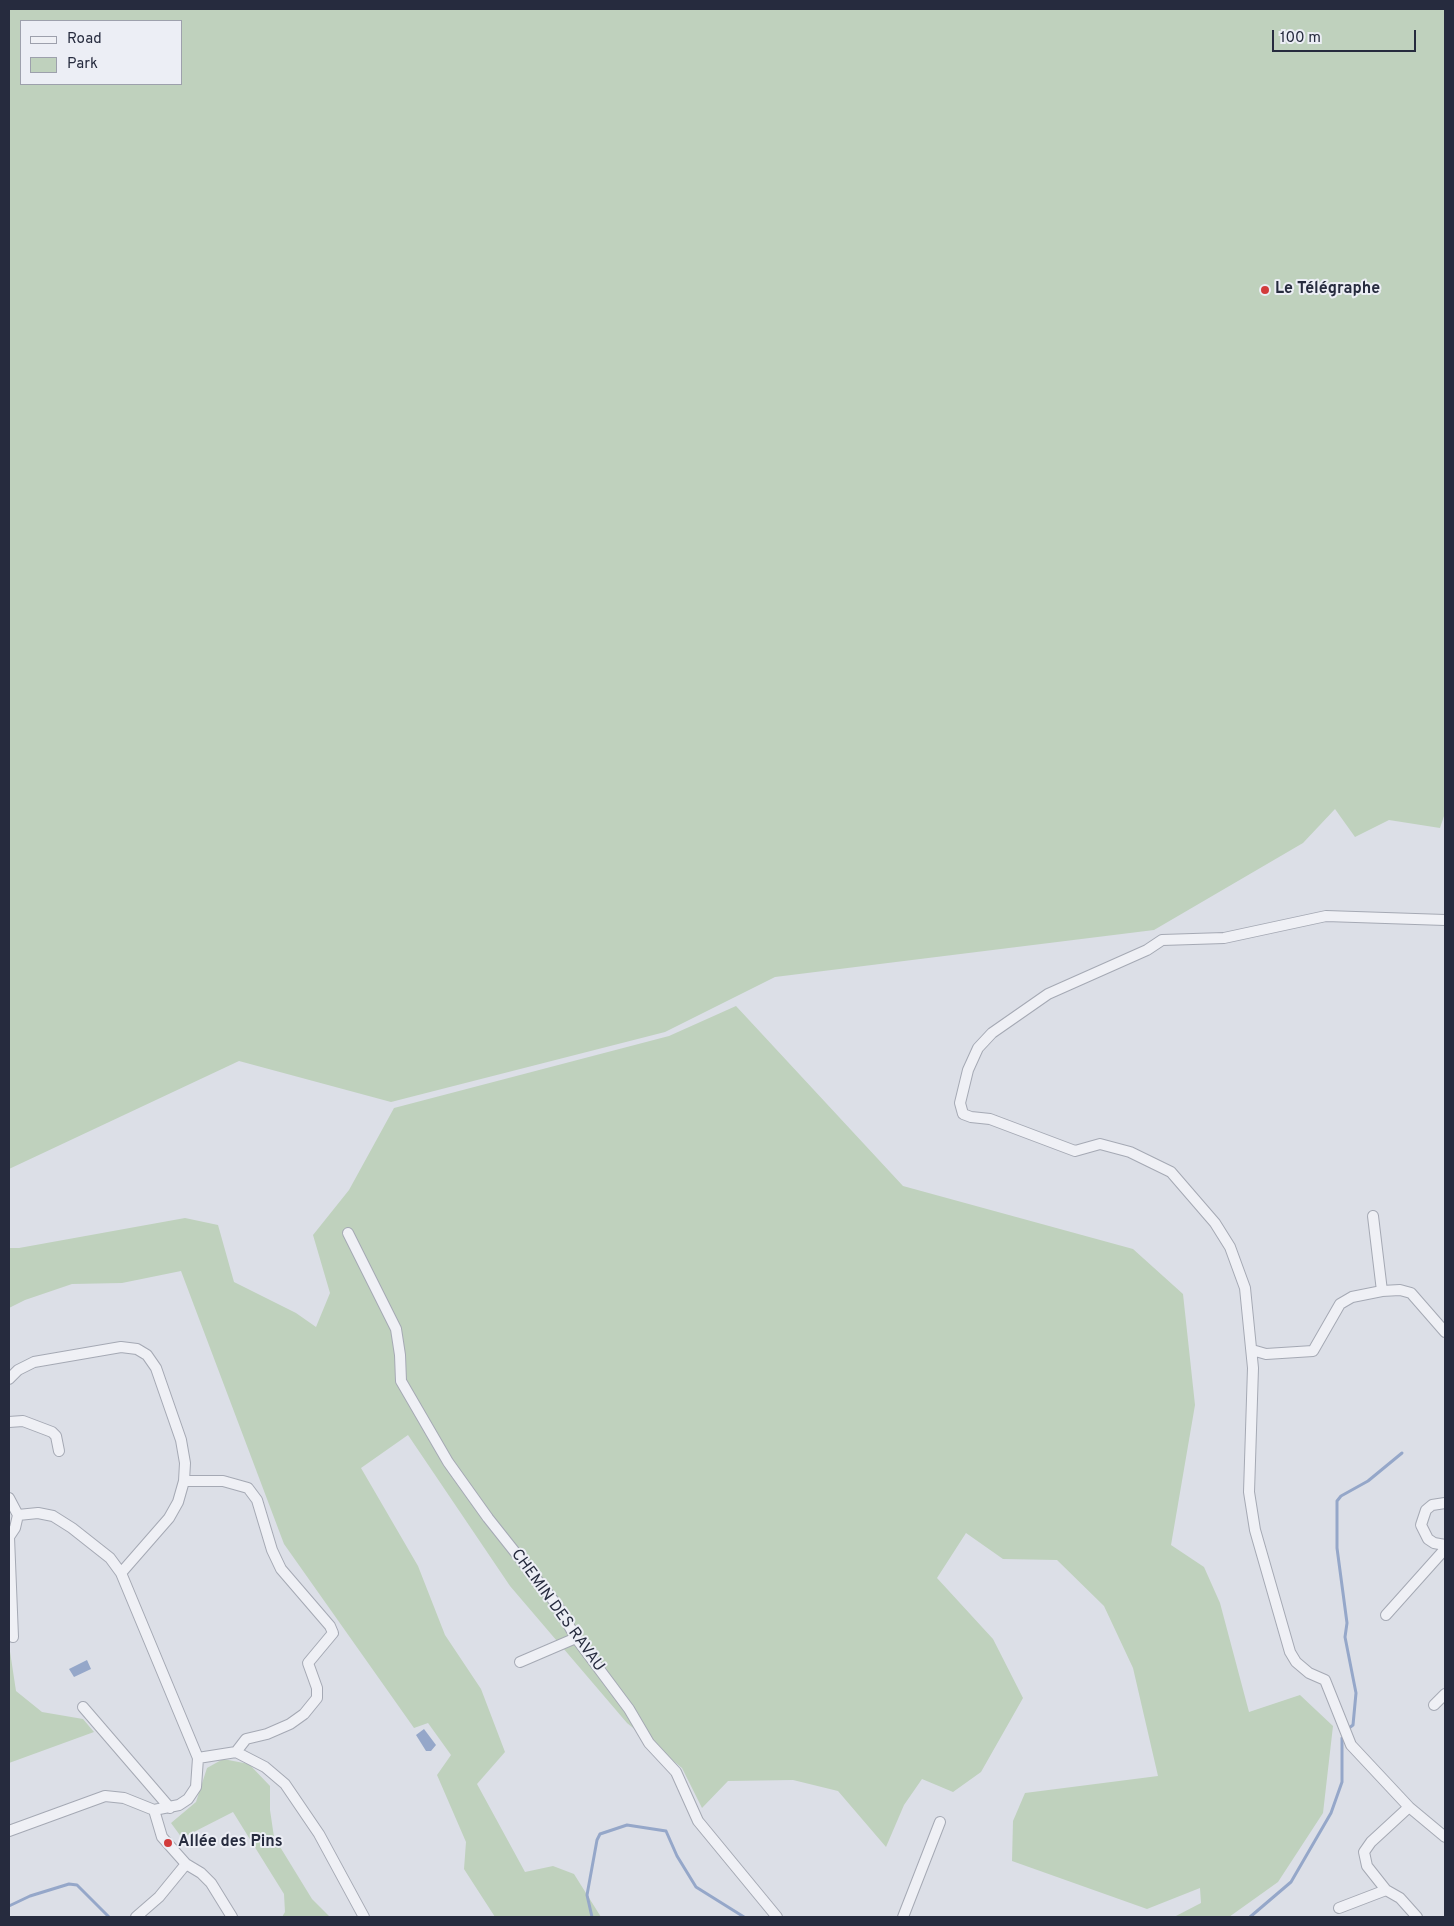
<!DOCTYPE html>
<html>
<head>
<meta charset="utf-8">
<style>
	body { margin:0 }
	#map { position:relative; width:1454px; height:1926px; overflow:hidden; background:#dcdfe7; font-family:Overpass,sans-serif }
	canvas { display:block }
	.frame { position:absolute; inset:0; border:10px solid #262b3e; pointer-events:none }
	.legend { position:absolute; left:20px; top:20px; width:162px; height:65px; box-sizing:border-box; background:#eceef5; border:1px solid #9da0ac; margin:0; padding:6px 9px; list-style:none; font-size:15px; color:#262b3e }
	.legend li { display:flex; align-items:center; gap:10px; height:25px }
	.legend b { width:25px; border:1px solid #9da0ac }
	.scale { position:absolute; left:1272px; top:30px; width:144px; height:22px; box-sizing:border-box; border:2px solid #262b3e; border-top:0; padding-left:6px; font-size:15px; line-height:18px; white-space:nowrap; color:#262b3e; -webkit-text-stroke:4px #eceef5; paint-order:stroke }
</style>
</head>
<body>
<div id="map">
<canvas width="1454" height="1926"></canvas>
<div class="frame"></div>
<ul class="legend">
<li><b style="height:6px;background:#eff0f5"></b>Road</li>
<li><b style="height:14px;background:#bfd1bd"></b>Park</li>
</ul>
<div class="scale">100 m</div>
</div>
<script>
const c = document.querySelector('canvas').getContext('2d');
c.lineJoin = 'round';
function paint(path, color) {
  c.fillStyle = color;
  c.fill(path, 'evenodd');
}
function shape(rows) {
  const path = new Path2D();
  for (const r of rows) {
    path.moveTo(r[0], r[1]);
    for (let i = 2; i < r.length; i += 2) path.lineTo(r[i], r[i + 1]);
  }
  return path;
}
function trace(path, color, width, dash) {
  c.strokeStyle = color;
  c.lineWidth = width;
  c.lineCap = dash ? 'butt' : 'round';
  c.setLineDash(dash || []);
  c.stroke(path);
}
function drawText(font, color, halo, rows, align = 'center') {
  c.font = font + ' Overpass,sans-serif';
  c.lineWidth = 4;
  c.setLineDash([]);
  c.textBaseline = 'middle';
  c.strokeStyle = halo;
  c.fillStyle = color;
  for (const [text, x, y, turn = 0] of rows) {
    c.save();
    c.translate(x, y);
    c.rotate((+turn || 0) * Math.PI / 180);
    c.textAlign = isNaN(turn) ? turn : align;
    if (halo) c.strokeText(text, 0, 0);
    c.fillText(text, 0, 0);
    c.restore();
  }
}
paint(shape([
	[9,9,1445,9,1445,813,1440,828,1389,820,1355,837,1335,809,1303,843,1154,930,775,977,665,1032,391,1102,239,1061,9,1169],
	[21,21,181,21,181,84,21,84],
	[736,1006,903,1186,1133,1249,1183,1294,1195,1405,1171,1545,1204,1567,1220,1603,1249,1712,1300,1695,1333,1726,1323,1813,1278,1882,1229,1917,1174,1917,1201,1903,1200,1888,1147,1909,1012,1861,1013,1821,1025,1793,1158,1776,1133,1668,1104,1606,1057,1560,1003,1559,966,1533,937,1578,993,1639,1023,1698,981,1772,953,1792,922,1779,904,1805,886,1847,838,1791,793,1780,728,1781,702,1808,682,1768,627,1723,510,1586,408,1435,361,1468,418,1566,445,1635,481,1689,505,1752,477,1784,525,1872,553,1866,574,1874,601,1917,495,1917,464,1869,466,1842,437,1775,451,1755,428,1723,414,1728,284,1544,181,1271,122,1283,72,1284,25,1300,9,1308,9,1248,19,1248,185,1218,218,1225,234,1282,296,1313,316,1327,330,1293,313,1235,349,1190,394,1108,669,1036],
	[9,1645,16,1691,42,1712,83,1719,94,1732,9,1763],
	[223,1759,249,1764,270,1786,270,1810,274,1837,312,1899,330,1917,282,1917,285,1912,284,1894,233,1812,182,1838,171,1823,196,1802,207,1768]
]), '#bfd1bd');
paint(shape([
	[87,1660,91,1669,74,1677,69,1669],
	[424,1729,436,1745,431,1751,426,1751,416,1735]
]), '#95a7c9');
trace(shape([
	[1349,1728,1353,1725,1356,1693,1345,1637,1347,1623,1337,1548,1337,1501,1341,1496,1368,1481,1402,1453],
	[9,1906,30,1896,69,1884,77,1885,109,1917],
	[592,1917,587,1895,597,1840,600,1834,627,1825,666,1831,677,1856,696,1887,744,1917],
	[1250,1917,1291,1882,1331,1813,1342,1782,1342,1738,1346,1738]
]), '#95a7c9', 3);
const street = shape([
	[1445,920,1326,916,1224,938,1162,940,1147,950,1048,994,992,1033,978,1048,968,1070,960,1103,963,1114,971,1117,990,1119,1075,1151,1100,1144,1130,1152,1171,1172,1215,1223,1230,1247,1245,1288,1253,1368,1249,1492,1255,1530,1290,1652,1296,1662,1309,1673,1325,1680,1351,1745,1409,1807,1445,1837],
	[1373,1216,1382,1291],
	[348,1233,396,1329,400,1355,401,1381,448,1462,488,1518,557,1605,576,1638,629,1709,649,1743,676,1772,698,1821,777,1917],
	[1252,1350,1266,1354,1313,1351,1340,1304,1352,1297,1382,1291,1400,1290,1411,1293,1445,1332],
	[9,1379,18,1370,34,1362,121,1347,137,1349,147,1355,156,1368,181,1440,185,1463,184,1481,178,1502,169,1518,121,1573],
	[9,1422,23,1421,52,1432,56,1436,59,1451],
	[184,1481,223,1481,248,1488,257,1500,272,1550,281,1569,330,1626,333,1633,308,1663,317,1688,317,1698,304,1714,290,1724,267,1734,246,1739,236,1752],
	[9,1498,18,1515],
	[1445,1503,1432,1505,1426,1510,1421,1525,1428,1539,1434,1543,1445,1545],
	[18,1515,38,1513,53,1516,72,1528,110,1558,121,1573,198,1758,196,1787,188,1799,179,1805,154,1810],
	[1386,1615,1445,1549],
	[13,1637,9,1537,15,1528,18,1515],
	[520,1662,576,1638],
	[1434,1705,1445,1694],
	[83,1707,170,1808],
	[198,1758,236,1752,265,1767,285,1784,319,1834,364,1917],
	[1409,1807,1371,1842,1364,1852,1367,1866,1386,1890,1400,1898,1417,1917],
	[154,1810,162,1837,186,1864,201,1873,211,1883,232,1917],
	[9,1831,105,1796,124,1798,154,1810],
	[1339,1908,1386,1890],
	[136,1917,159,1897,186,1864],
	[903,1917,940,1822]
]);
trace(street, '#a5a9b4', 12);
trace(street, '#eff0f5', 10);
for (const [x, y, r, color] of [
	[1265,290,5,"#d23b3b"],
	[168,1843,5,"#d23b3b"]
]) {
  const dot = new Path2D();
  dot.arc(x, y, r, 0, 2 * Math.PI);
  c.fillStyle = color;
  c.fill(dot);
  trace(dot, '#eceef5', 2);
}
drawText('bold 16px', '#262b3e', '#eceef5', [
	["Le Télégraphe",1275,290],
	["Allée des Pins",178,1843]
], 'left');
drawText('16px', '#262b3e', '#eceef5', [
	["CHEMIN DES RAVAU",557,1611,54]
]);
</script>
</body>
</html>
